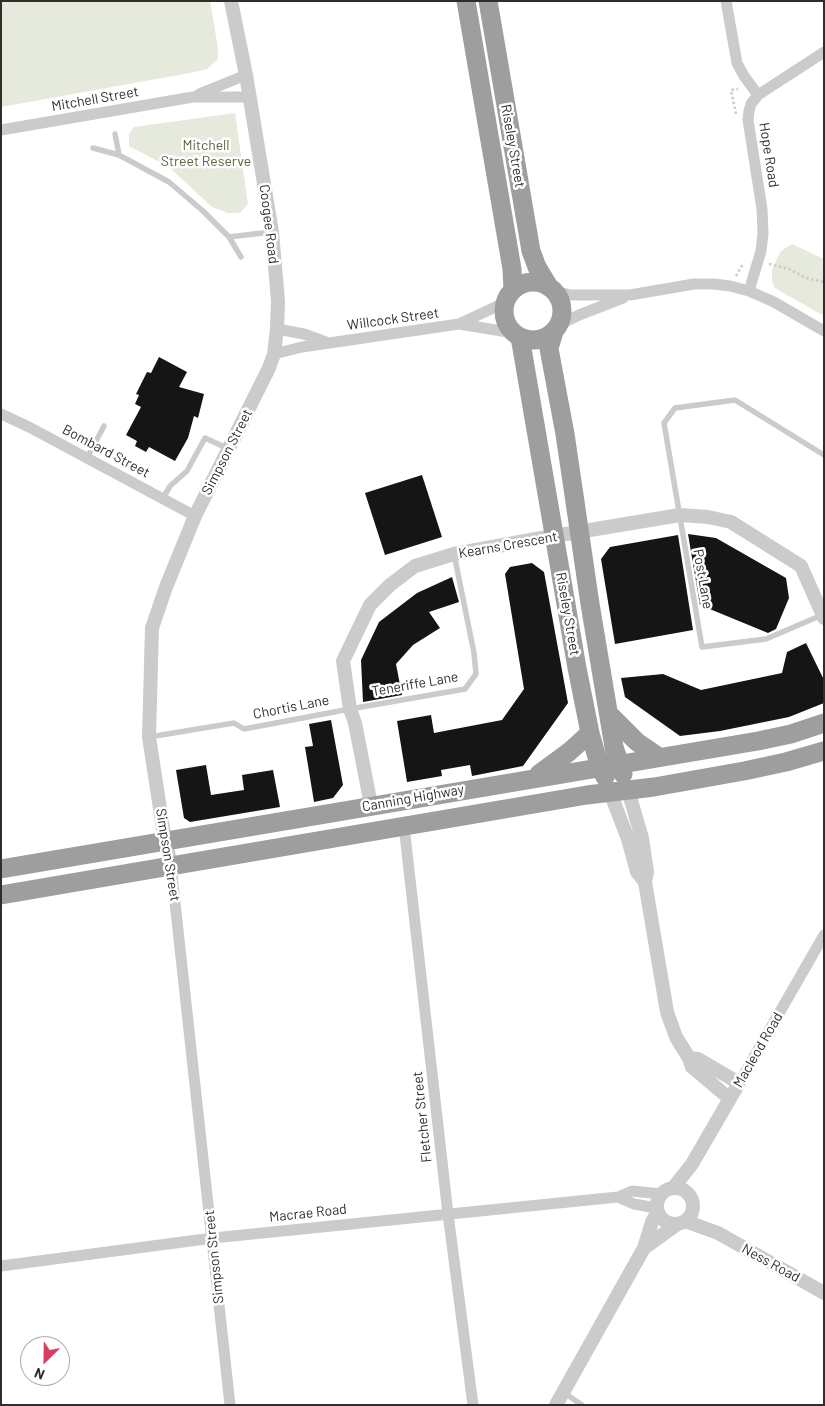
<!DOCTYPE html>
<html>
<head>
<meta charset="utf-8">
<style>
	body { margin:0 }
	#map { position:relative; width:825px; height:1406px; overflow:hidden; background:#fff; font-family:Barlow,sans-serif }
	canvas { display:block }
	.frame { position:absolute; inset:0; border:2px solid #2e2e2e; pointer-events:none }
	.north { position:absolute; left:20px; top:1336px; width:50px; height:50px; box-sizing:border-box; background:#fff; border:1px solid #ababab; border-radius:50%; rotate:203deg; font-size:14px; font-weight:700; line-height:20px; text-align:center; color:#2e2e2e }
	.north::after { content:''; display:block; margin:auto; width:18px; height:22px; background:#d63e64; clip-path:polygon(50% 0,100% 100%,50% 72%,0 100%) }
</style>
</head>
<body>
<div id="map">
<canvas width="825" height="1406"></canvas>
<div class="frame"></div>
<div class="north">N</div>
</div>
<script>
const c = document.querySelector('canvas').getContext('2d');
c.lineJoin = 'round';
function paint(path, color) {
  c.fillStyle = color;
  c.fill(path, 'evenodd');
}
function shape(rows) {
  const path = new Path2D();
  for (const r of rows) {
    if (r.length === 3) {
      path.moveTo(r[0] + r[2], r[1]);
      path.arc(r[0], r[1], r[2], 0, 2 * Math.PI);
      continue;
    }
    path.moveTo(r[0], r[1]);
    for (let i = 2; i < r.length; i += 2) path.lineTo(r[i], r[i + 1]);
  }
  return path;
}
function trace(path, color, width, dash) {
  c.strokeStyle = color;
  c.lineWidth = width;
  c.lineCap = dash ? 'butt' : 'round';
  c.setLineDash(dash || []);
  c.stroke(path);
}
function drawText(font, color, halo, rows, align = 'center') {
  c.font = font + ' Barlow,sans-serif';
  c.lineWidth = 5;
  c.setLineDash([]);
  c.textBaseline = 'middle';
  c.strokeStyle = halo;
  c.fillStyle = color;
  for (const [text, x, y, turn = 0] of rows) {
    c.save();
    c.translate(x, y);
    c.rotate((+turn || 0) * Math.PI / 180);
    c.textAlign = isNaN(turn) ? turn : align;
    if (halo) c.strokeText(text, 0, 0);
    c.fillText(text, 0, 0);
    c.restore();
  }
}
paint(shape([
	[1,1,210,1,218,48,218,59,207,69,190,73,1,107],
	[235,113,248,204,240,213,228,213,212,207,169,167,129,146,129,134,134,127],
	[792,244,824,259,824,316,775,288,772,282,772,269,781,251]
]), '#e6eadc');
paint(shape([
	[159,357,187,372,179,387,204,394,198,418,194,416,188,438,175,461,149,447,146,452,135,446,137,441,126,435,141,407,135,404,139,395,136,394,147,372,151,373],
	[422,475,442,537,385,555,365,493],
	[688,534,716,538,786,578,789,598,776,629,768,633,700,605],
	[678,535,693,630,615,644,601,559,610,547],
	[532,563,544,572,568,703,523,766,472,776,470,765,441,770,442,776,407,782,397,721,431,715,434,733,502,720,524,689,505,574,510,567],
	[452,577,459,602,429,612,440,628,413,645,396,664,402,695,363,702,361,660,379,622,417,593],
	[806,643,824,680,824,703,789,717,720,731,680,736,625,697,621,678,663,674,701,690,782,673,787,652],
	[331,720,343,785,333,798,314,802,305,747,313,746,309,724],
	[206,765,211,795,244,790,242,775,273,770,280,807,190,822,184,818,176,770]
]), '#151515');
trace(shape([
	[736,114,731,90,738,89],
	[769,264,789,269,806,278,824,282],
	[736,276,743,264]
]), '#cbcbcb', 2.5, [2.5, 2.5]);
trace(shape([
	[115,134,119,155,169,182,203,211,229,237,271,232],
	[93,148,119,155],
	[229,237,241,257],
	[87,458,104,426],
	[163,498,170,486,187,471,205,438,229,449],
	[822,615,766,639,702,647,664,423,675,408,735,400,824,455],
	[149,737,234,723,244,729,350,709,465,689,476,674,474,653,454,554],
	[563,1392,582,1405]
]), '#cbcbcb', 5.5);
trace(shape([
	[726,1,737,63,744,76,758,95],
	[199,94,246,75],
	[1,130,193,97,250,97],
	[554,291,571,295,630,295,694,284,714,284,730,286,749,291,774,302,824,331],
	[749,291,761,251,763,234,762,209,748,120,749,111,751,104,758,95,824,52],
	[459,324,506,302],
	[559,325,579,315,623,298],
	[277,329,304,334,326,342],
	[274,354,302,347,459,324,514,333],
	[1,414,29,427,195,516],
	[404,826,448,1214,473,1405],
	[171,866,230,1405],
	[739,1083,824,935],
	[618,1197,634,1204,656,1208],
	[1,1266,213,1238,618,1197,632,1191,661,1194]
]), '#cbcbcb', 11);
trace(shape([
	[628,790,642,838,647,872,645,882,667,1012,676,1037,689,1058,692,1067,730,1099],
	[610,792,628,839,637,872,645,882],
	[371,805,355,723,350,709,343,661,370,605,390,585,415,566,454,554,536,539,680,515,708,517,731,522,801,566,824,618],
	[171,866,163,828,149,737,152,628,166,587,195,516,269,368,274,354,277,329,278,301,272,232,246,75,231,1],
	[675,1206,18],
	[673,1188,692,1164,739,1083,698,1059,689,1058],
	[685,1221,718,1233,824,1293],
	[644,1248,676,1225],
	[556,1405,644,1248,652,1222,657,1213]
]), '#cbcbcb', 14);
trace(shape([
	[466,1,512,269,513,290],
	[488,1,531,251,537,267,549,287],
	[533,311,29],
	[554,332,549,348,550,354,565,434,590,604,614,747,623,774],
	[520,337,577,668,590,733,596,754,605,777],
	[609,714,637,742,659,757],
	[539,774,569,752,590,733],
	[1,869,758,741,791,734,824,723],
	[1,895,587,795,654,787,744,771,786,762,824,751]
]), '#9e9e9e', 19);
drawText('14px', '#2e2e2e', '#fff', [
	["Mitchell Street",95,99,-10],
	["Riseley Street",513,146,80],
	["Hope Road",769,155,81],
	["Coogee Road",269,224,83],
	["Willcock Street",393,319,-8],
	["Bombard Street",106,451,28],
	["Simpson Street",227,452,-63],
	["Kearns Crescent",508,545,-10],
	["Post Lane",703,579,80],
	["Riseley Street",568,614,80],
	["Teneriffe Lane",415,684,-10],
	["Chortis Lane",291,707,-11],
	["Canning Highway",413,798,-10],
	["Simpson Street",168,855,81],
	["Macleod Road",758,1050,-60],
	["Fletcher Street",422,1117,-96],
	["Macrae Road",308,1213,-6],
	["Simpson Street",214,1257,-96],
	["Ness Road",771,1263,29]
]);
drawText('14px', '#58653f', '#fff', [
	["Mitchell",206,145],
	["Street Reserve",206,161]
]);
</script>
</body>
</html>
